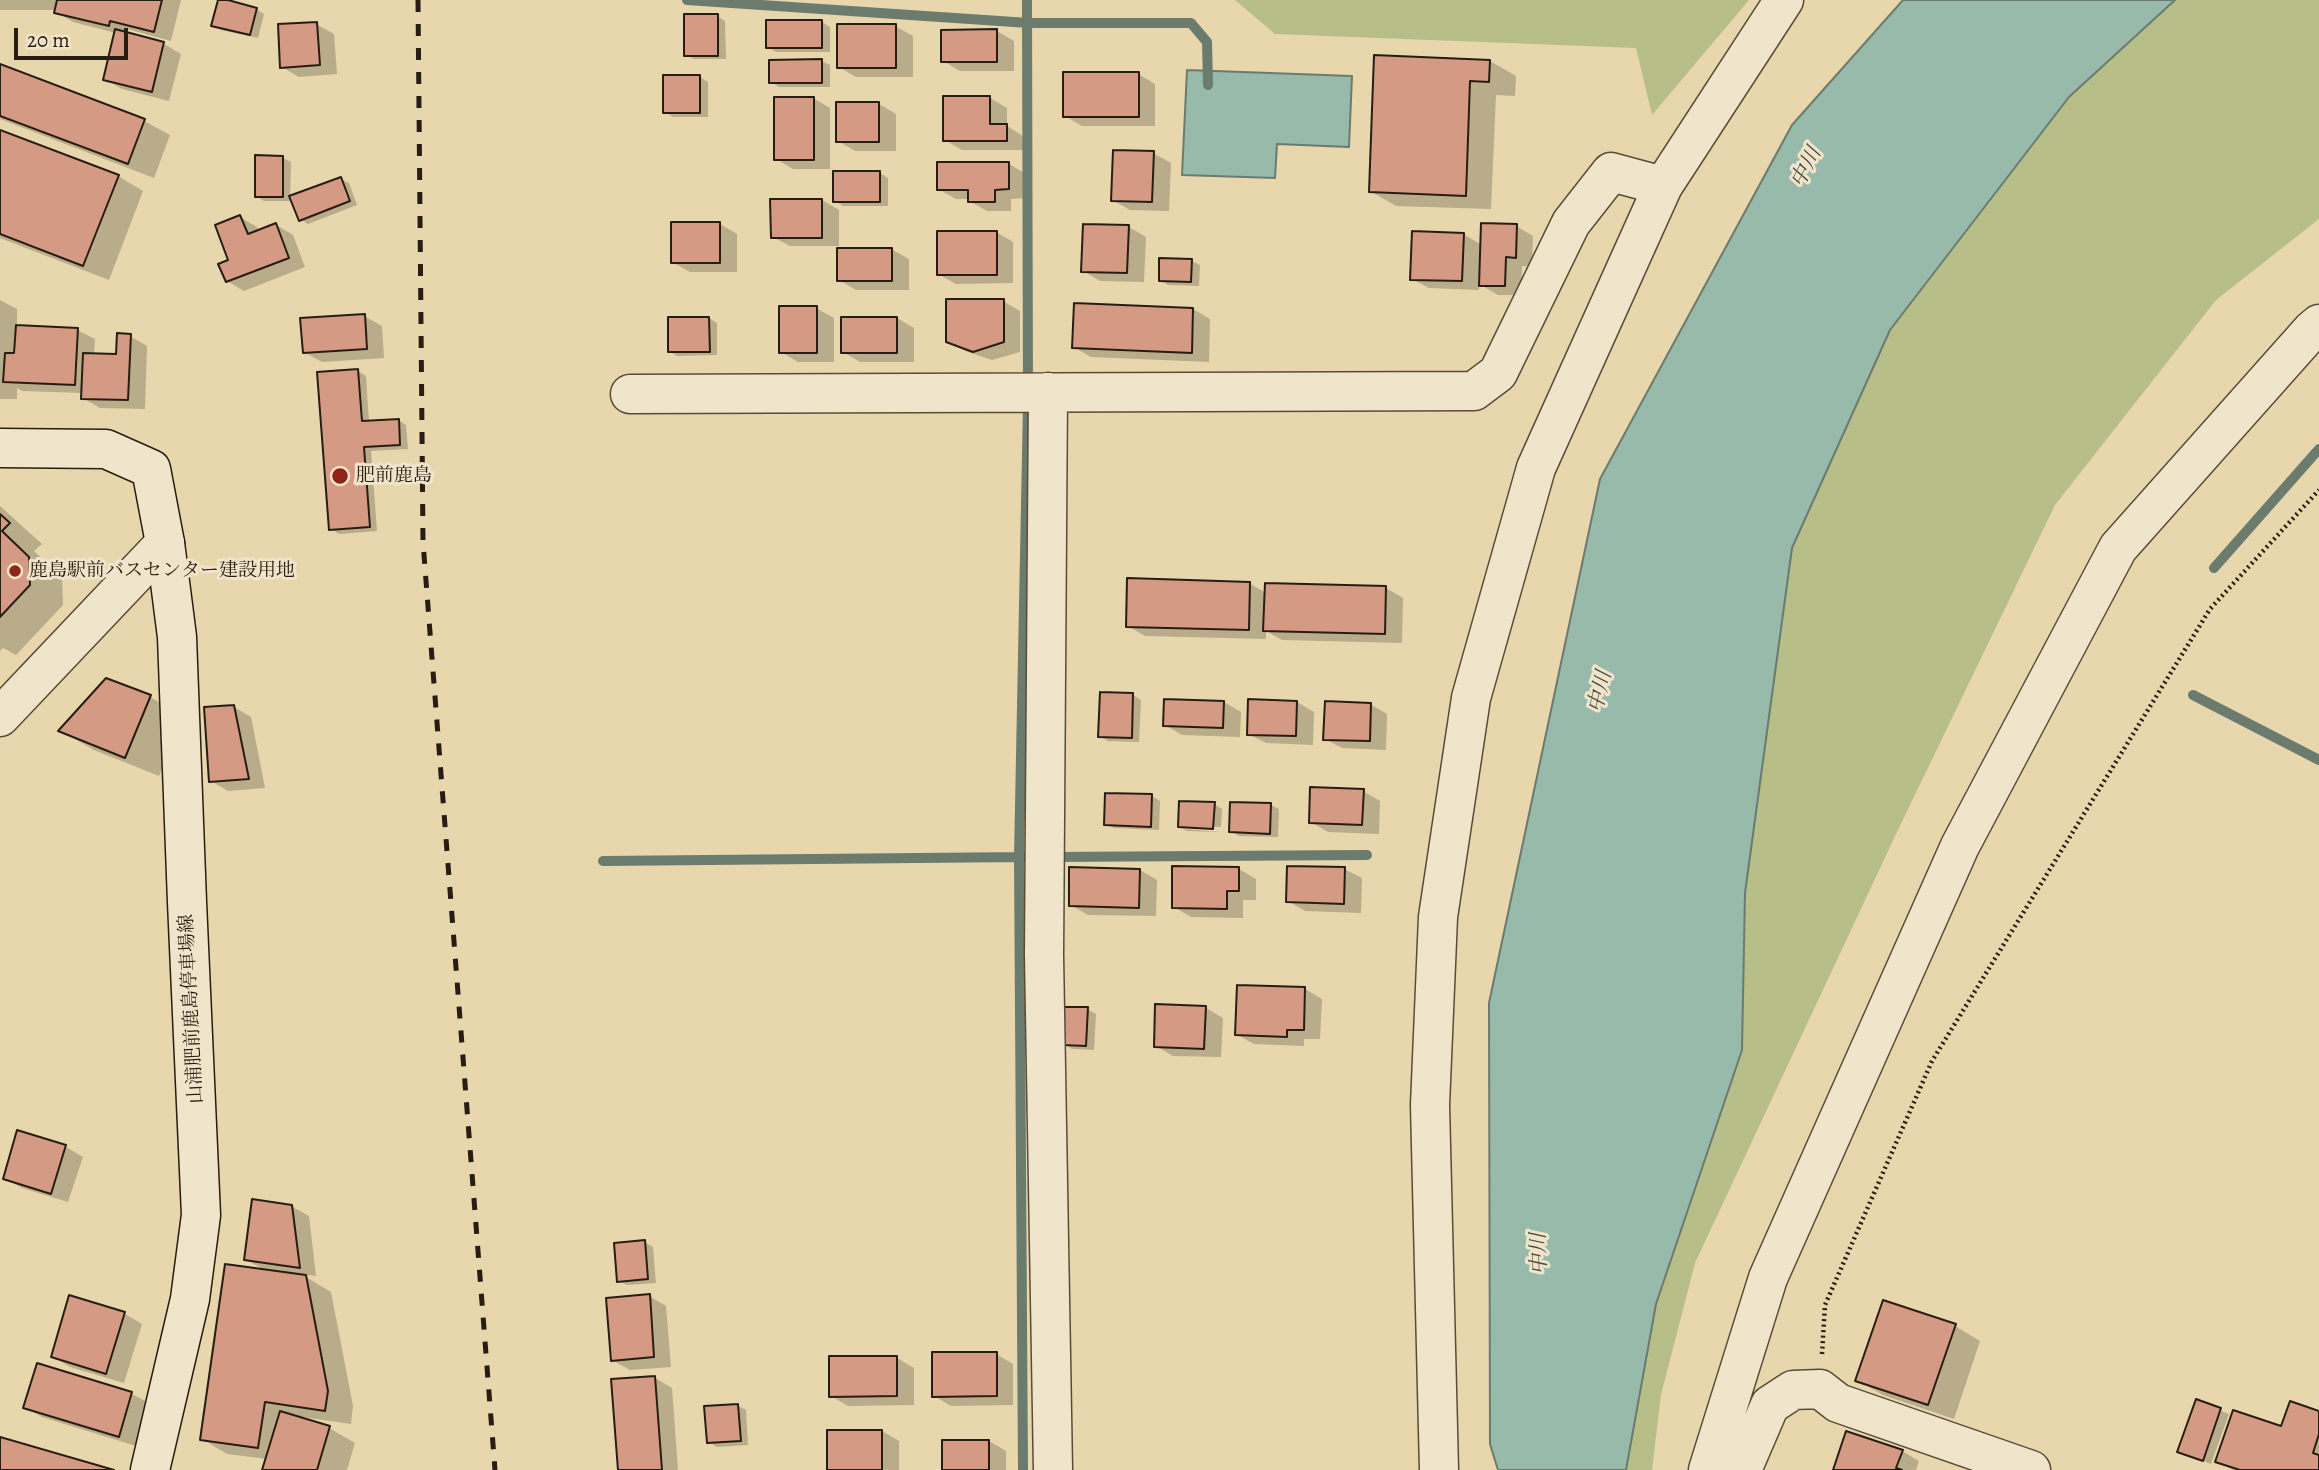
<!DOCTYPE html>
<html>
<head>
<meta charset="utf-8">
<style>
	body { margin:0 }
	#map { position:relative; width:2319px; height:1470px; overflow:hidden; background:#e8d7ad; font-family:Alegreya,serif }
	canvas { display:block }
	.scale { position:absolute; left:14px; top:28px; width:114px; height:32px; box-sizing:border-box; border:4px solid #281d12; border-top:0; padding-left:9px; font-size:21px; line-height:24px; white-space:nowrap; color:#281d12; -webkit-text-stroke:5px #f0e5ca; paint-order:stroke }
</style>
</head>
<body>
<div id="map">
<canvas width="2319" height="1470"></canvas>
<div class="scale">20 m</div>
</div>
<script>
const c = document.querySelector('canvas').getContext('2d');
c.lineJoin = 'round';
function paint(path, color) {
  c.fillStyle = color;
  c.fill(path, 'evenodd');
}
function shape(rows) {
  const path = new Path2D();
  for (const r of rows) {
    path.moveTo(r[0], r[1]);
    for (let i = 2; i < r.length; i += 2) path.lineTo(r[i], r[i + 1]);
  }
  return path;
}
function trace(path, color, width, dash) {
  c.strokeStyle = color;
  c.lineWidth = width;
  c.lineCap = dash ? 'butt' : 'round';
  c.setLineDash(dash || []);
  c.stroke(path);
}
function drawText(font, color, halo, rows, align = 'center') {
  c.font = font + ' Alegreya,"Noto Serif JP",serif';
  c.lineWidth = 6;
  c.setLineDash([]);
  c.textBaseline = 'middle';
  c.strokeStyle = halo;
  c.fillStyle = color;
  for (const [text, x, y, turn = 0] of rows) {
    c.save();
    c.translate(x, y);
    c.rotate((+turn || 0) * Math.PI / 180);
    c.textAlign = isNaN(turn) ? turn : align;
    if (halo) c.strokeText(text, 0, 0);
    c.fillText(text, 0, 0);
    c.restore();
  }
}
paint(shape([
	[1235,0,1749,0,1652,115,1636,48,1275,34],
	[2014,0,2319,0,2319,219,2216,300,2055,505,1896,834,1695,1263,1661,1395,1652,1470,1581,1470,1591,818]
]), '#b8be88');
const water = shape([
	[1903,0,2175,0,2069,97,1890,330,1792,548,1745,893,1742,1050,1656,1304,1626,1470,1498,1470,1490,1444,1489,1003,1600,479,1792,125,1903,0],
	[1187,70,1352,76,1349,147,1277,144,1275,178,1182,175,1187,70]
]);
paint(water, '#97baab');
trace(water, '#6b7b6e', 2);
paint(shape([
	[0,0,181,0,171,41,127,29,126,34,164,44,181,54,169,101,122,89,105,79,116,33,73,22,56,12,57,10,0,10],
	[220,0,256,9,264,14,258,38,221,30,213,25],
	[717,16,725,21,726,59,694,59,686,55],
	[822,22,830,27,830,52,776,52,768,47],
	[316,24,334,34,337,74,299,77,282,67],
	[895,26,913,36,913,77,856,77,839,67],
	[997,31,1014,41,1014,71,960,71,943,61],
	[1375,57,1490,61,1516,76,1515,96,1496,95,1491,209,1396,206,1370,191],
	[822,61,830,65,830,87,779,87,771,82],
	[0,66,144,121,170,135,154,178,0,119],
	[1138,74,1155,84,1155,126,1082,126,1065,116],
	[700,77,708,82,708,117,673,117,665,112],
	[813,98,830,108,830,169,793,169,776,159],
	[990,98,1007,108,1007,126,1023,136,1023,150,962,150,945,140],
	[879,104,896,114,896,151,855,151,838,141],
	[0,132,118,176,143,191,109,280,0,238],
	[1153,153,1171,163,1169,211,1130,210,1112,200],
	[283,158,291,162,290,201,264,201,256,196],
	[1009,164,1026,174,1026,198,1011,199,1011,211,987,211,969,201,969,199,956,199,938,189],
	[880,173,888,178,888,206,843,206,835,201],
	[340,179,349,183,357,205,308,224,300,219],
	[822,200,839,210,839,249,891,249,909,259,909,290,856,290,839,280,839,246,790,246,773,237],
	[240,217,257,227,259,231,276,225,293,235,305,267,244,291,227,281],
	[720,224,737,234,737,272,690,272,672,262],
	[1516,226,1533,236,1532,266,1522,266,1521,295,1498,295,1479,284,1479,290,1429,288,1412,279,1463,234,1482,245],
	[1129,227,1146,237,1144,282,1100,281,1083,271],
	[996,232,1013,242,1013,283,956,284,938,274],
	[1192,261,1200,265,1199,286,1168,285,1160,280],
	[0,300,17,309,17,327,77,330,95,339,94,355,118,356,130,336,147,346,145,409,100,408,83,398,83,393,22,391,17,388,17,399,0,399],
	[1003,301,1020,311,1020,352,992,360,965,351,947,341],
	[816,308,834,318,834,362,798,362,781,352],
	[1193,309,1210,319,1209,362,1091,357,1074,347],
	[364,316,382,326,384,358,322,362,304,352],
	[709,318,717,323,717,355,677,356,669,351],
	[897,318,914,328,914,362,860,362,843,352],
	[358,371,366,376,369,422,398,420,406,425,408,449,371,451,377,531,339,534,331,529],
	[0,506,42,544,34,551,62,578,63,605,16,655,3,648,0,651],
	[1249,583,1266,593,1386,588,1403,598,1402,643,1282,640,1266,631,1266,639,1145,636,1128,626],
	[1133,695,1141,700,1139,742,1108,741,1100,736],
	[150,697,183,716,159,776,94,750,61,731],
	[1224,702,1241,712,1240,737,1182,735,1165,725],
	[1297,702,1314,712,1313,745,1266,743,1248,734],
	[1370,704,1387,714,1386,750,1342,748,1325,739],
	[234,707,251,717,265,788,228,791,211,781],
	[1363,791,1380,801,1379,834,1328,832,1311,822],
	[1152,796,1160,801,1159,830,1114,828,1106,824],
	[1231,803,1271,805,1279,809,1278,837,1239,836,1231,831],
	[1214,804,1222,809,1221,827,1185,826,1185,829,1221,832,1187,831,1179,826],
	[1239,869,1256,879,1256,900,1243,900,1243,918,1191,917,1174,907],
	[1344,869,1362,878,1361,913,1305,911,1288,901],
	[1140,870,1157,880,1156,916,1088,915,1071,905],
	[1305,989,1322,999,1320,1039,1304,1039,1304,1046,1254,1044,1236,1034],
	[1206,1008,1223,1018,1221,1057,1173,1056,1156,1046],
	[1087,1009,1096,1014,1094,1050,1072,1049,1064,1044],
	[18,1132,66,1147,83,1157,68,1202,22,1188,5,1178],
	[291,1206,309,1216,316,1276,301,1274,331,1292,353,1406,351,1424,302,1417,302,1419,329,1428,355,1443,347,1470,264,1470,267,1459,227,1454,202,1439,268,1272,245,1259],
	[644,1242,653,1247,656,1283,627,1285,619,1281],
	[649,1296,666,1306,671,1367,630,1370,612,1360],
	[71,1298,125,1314,142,1324,124,1383,70,1367,53,1357],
	[1955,1326,1980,1341,1954,1419,1883,1395,1857,1380],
	[996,1354,1013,1364,1013,1405,951,1406,934,1396],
	[897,1358,914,1368,914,1405,848,1406,831,1396],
	[38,1365,132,1394,149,1403,136,1446,42,1417,25,1407],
	[655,1378,672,1388,678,1470,620,1470],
	[2197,1401,2229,1414,2211,1464,2179,1451],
	[738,1406,746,1410,748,1445,717,1447,709,1442],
	[2319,1413,2319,1470,2233,1470,2217,1461,2283,1428],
	[882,1431,899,1441,899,1470,829,1470],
	[989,1441,1006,1451,1006,1470,944,1470],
	[1902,1451,1919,1461,1916,1470,1834,1470]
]), '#0003');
trace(shape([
	[687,0,1029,23,1191,23,1207,42,1208,85],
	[2214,568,2319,449],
	[2193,695,2319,760],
	[1050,857,1367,855],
	[603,861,1023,857],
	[1023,1470,1019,857,1028,404,1027,0]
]), '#6b7b6e', 10);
const building = shape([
	[57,0,162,0,154,32,110,21,109,26,54,13,57,0],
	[218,0,228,0,257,8,250,35,211,26,218,0],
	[684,14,718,14,718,56,684,56,684,14],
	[766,20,822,20,822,48,766,48,766,20],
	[317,22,320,65,280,68,278,24,317,22],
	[837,24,896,24,896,68,837,68,837,24],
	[115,29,164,42,152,92,103,80,115,29],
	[997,29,997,62,941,62,941,30,997,29],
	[1374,55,1490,60,1489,82,1470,81,1466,196,1369,192,1374,55],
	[822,59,822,83,769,83,769,60,822,59],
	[0,64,145,119,128,164,0,116,0,64],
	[1063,72,1139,72,1139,117,1063,117,1063,72],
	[663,75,700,75,700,113,663,113,663,75],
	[943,96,990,96,990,124,1007,124,1007,141,943,141,943,96],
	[774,97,814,97,814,160,774,160,774,97],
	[836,102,879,102,879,142,836,142,836,102],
	[0,130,119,175,83,266,0,234,0,130],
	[1113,150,1154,151,1152,202,1111,201,1113,150],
	[255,155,283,156,283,197,255,197,255,155],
	[937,162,1009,162,1009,189,995,190,995,202,968,202,968,190,937,190,937,162],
	[833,171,880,171,880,202,833,202,833,171],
	[341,177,350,201,299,221,289,196,341,177],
	[770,199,822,199,822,238,771,238,770,199],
	[240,215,248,234,276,223,289,258,226,282,218,264,228,260,215,225,240,215],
	[671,222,720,222,720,263,671,263,671,222],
	[1481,223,1517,224,1516,258,1506,257,1505,286,1479,286,1481,223],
	[1083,224,1129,225,1127,273,1081,272,1083,224],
	[937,231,997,231,997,275,937,275,937,231],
	[1412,231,1464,233,1462,281,1410,280,1412,231],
	[837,248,892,248,892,281,837,281,837,248],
	[1159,258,1192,259,1191,282,1159,281,1159,258],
	[946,299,1004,299,1004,342,973,352,946,342,946,299],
	[1074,303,1193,308,1192,353,1072,348,1074,303],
	[779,306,817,306,817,353,779,353,779,306],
	[365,314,367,349,303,353,300,318,365,314],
	[668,317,709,317,710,352,668,352,668,317],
	[841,317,897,317,897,353,841,353,841,317],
	[16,325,78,328,75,385,3,382,5,353,14,353,16,325],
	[117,333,131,334,128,400,81,399,83,353,116,354,117,333],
	[358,369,362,421,399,419,400,445,364,447,370,527,329,530,317,372,358,369],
	[0,514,10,523,2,531,29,557,30,585,0,617,0,514],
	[1127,578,1250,582,1249,630,1126,627,1127,578],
	[1265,583,1386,586,1385,634,1263,631,1265,583],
	[106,678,151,695,125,758,58,731,106,678],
	[1100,692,1133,693,1132,738,1098,737,1100,692],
	[1164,699,1224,701,1223,728,1163,726,1164,699],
	[1248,699,1297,701,1296,736,1247,735,1248,699],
	[1325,701,1371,703,1370,741,1323,740,1325,701],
	[234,705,249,779,209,782,204,707,234,705],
	[1310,787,1364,789,1362,825,1309,823,1310,787],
	[1105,793,1152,794,1151,827,1104,825,1105,793],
	[1179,801,1215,802,1213,829,1178,827,1179,801],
	[1230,802,1271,803,1270,834,1229,832,1230,802],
	[1172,866,1239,867,1239,891,1227,891,1227,909,1172,908,1172,866],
	[1287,866,1345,867,1344,904,1286,902,1287,866],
	[1069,867,1140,869,1139,908,1069,906,1069,867],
	[1237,985,1305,987,1304,1030,1287,1030,1287,1037,1235,1035,1237,985],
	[1155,1004,1206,1006,1204,1049,1154,1047,1155,1004],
	[1064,1007,1088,1007,1086,1046,1063,1045,1064,1007],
	[17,1130,66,1145,51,1194,3,1179,17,1130],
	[252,1199,292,1205,300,1268,244,1260,252,1199],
	[645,1240,648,1279,617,1282,614,1243,645,1240],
	[225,1264,306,1275,328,1391,325,1411,265,1402,258,1448,200,1440,225,1264],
	[650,1294,654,1357,611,1361,606,1298,650,1294],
	[69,1295,125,1312,106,1374,51,1357,69,1295],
	[1883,1300,1956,1324,1928,1405,1855,1381,1883,1300],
	[932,1352,997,1352,997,1396,932,1397,932,1352],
	[829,1356,897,1356,897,1396,829,1397,829,1356],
	[37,1363,132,1392,119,1437,23,1408,37,1363],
	[655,1376,662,1470,618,1470,611,1379,655,1376],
	[2196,1399,2221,1408,2203,1461,2177,1452,2196,1399],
	[2290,1401,2319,1411,2319,1434,2313,1453,2319,1455,2319,1470,2240,1470,2215,1462,2233,1410,2281,1426,2290,1401],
	[738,1404,741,1441,707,1443,704,1406,738,1404],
	[280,1411,330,1426,317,1470,262,1470,280,1411],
	[827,1430,882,1430,882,1470,827,1470,827,1430],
	[1846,1431,1903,1450,1896,1468,1902,1470,1833,1470,1846,1431],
	[0,1437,114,1470,0,1470,0,1437],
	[942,1440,989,1440,989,1470,942,1470,942,1440]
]);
paint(building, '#d59a84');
trace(building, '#281d12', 2);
const minor = shape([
	[1048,392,1044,955,1053,1470],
	[630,394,1474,391,1498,373,1571,223,1611,172,1663,186],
	[1439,1470,1430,1105,1438,917,1471,698,1536,468,1663,186,1784,0],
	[1708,1470,1768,1278,1960,846,2118,548,2312,330,2319,324],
	[1742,1470,1770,1405,1793,1390,1820,1389,1838,1403,2031,1470]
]);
const tertiary = shape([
	[0,717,165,543]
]);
const secondary = shape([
	[0,448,106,449,151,469,165,543,177,637,187,902,201,1215,190,1299,150,1470]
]);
trace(minor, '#584c39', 41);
trace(tertiary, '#584c39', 41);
trace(secondary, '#281d12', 41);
trace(shape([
	[1822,1354,1825,1305,1932,1061,2210,609,2319,490]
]), '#281d12', 4.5, [2, 3.5]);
trace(minor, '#f0e5ca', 38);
trace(tertiary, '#f0e5ca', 38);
trace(secondary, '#f0e5ca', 38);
trace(shape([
	[418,0,423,542,495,1470]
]), '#281d12', 5, [12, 12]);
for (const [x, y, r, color] of [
	[340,476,9,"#8f2418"],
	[15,571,7,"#8f2418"]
]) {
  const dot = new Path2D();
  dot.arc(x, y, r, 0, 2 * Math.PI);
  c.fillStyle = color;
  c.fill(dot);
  trace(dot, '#f0e5ca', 2.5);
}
drawText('19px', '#281d12', '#f0e5ca', [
	["肥前鹿島",356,476],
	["鹿島駅前バスセンター建設用地",29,571]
], 'left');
drawText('19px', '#281d12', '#f0e5ca', [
	["山浦肥前鹿島停車場線",192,1009,-93]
]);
drawText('italic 21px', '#494c40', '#f0e5ca', [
	["中川",1807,168,-63],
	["中川",1601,692,-77],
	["中川",1540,1254,-92]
]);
</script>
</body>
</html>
